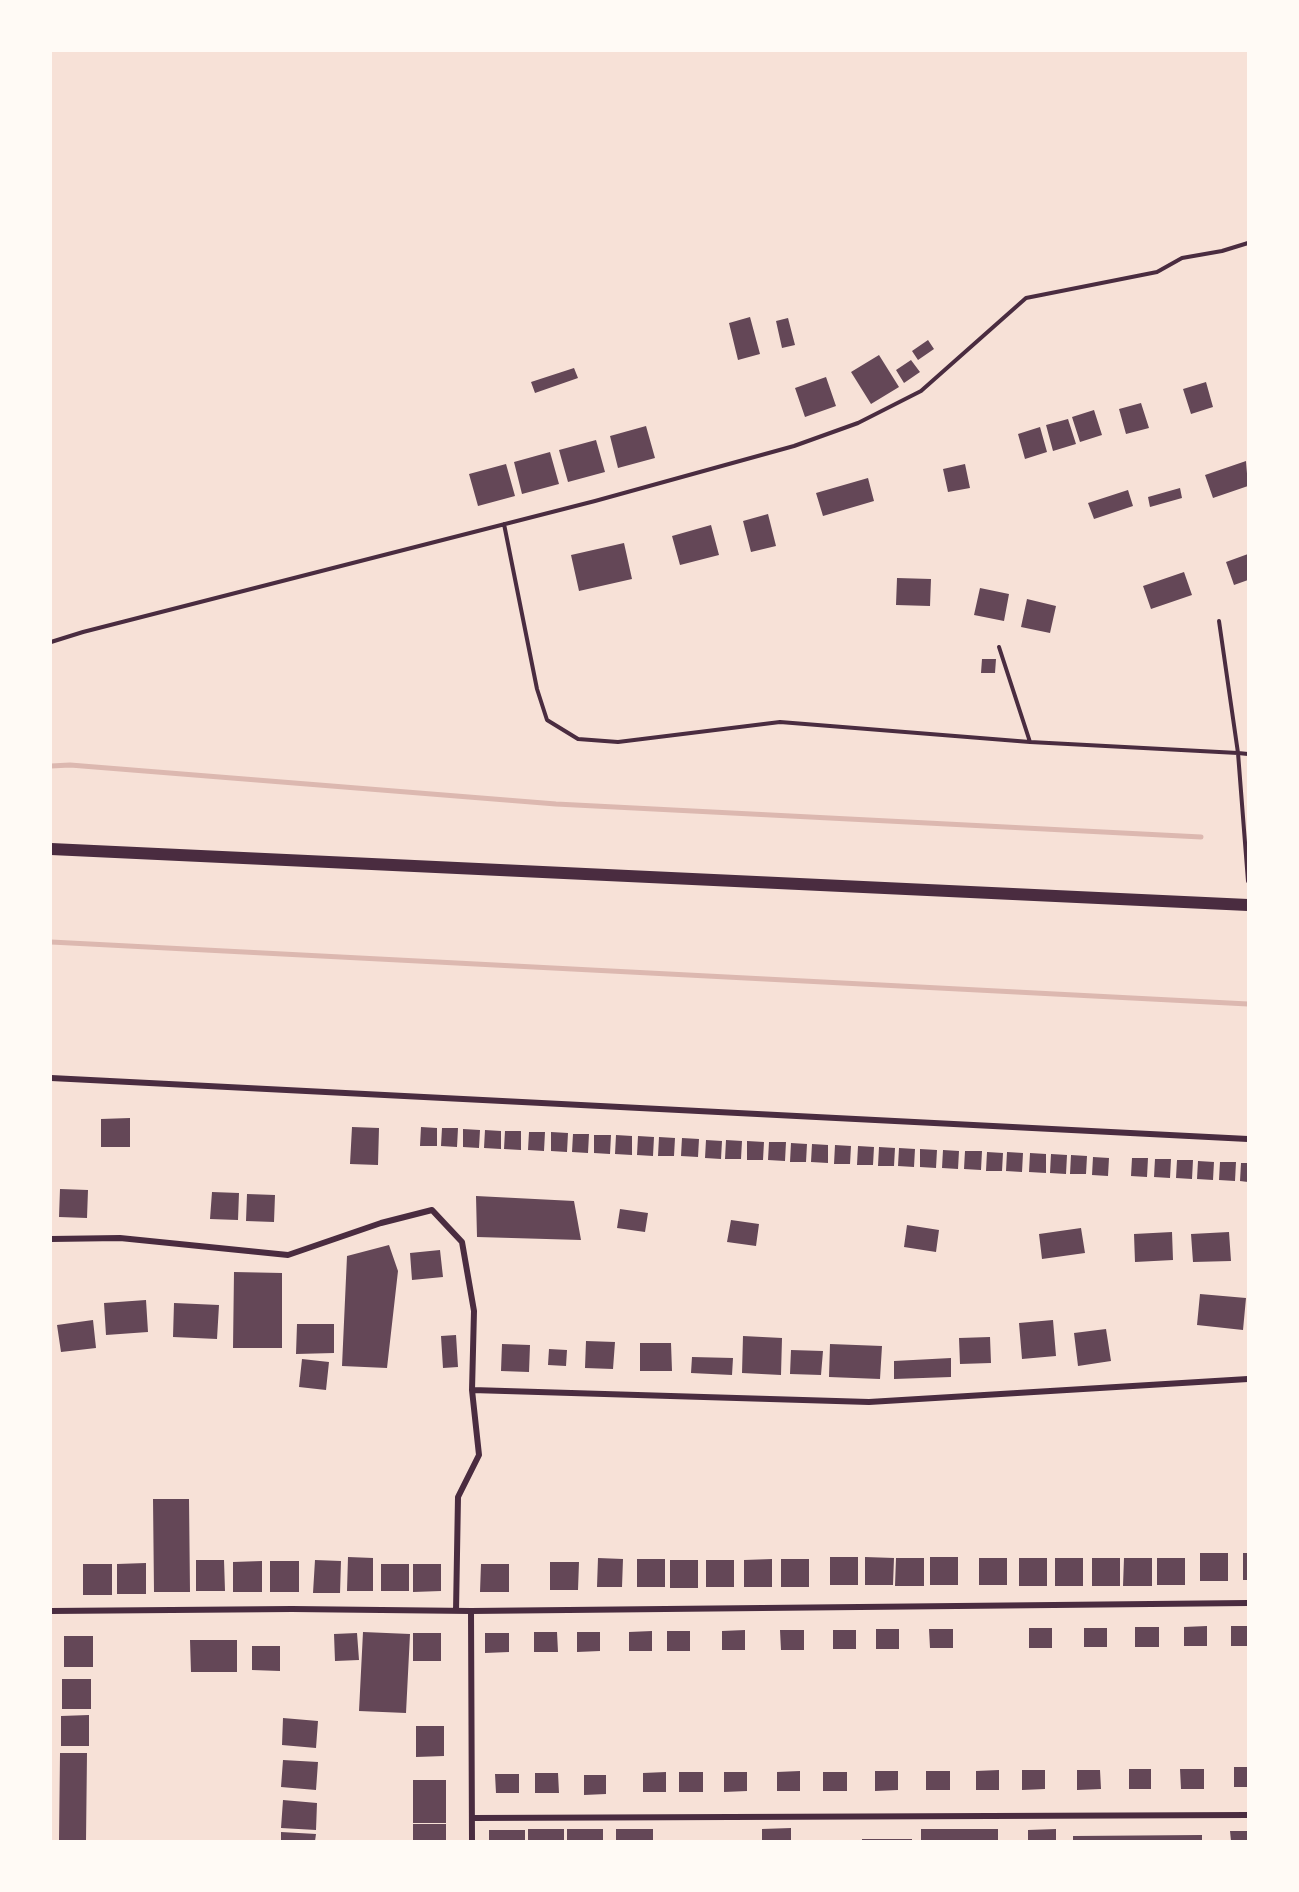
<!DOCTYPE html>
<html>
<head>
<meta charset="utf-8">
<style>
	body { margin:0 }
	#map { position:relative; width:1299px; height:1892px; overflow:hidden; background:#f7e1d7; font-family:Quicksand,sans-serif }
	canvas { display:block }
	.frame { position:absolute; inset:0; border:52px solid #fffaf5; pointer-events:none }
</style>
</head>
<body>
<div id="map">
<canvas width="1299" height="1892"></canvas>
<div class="frame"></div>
</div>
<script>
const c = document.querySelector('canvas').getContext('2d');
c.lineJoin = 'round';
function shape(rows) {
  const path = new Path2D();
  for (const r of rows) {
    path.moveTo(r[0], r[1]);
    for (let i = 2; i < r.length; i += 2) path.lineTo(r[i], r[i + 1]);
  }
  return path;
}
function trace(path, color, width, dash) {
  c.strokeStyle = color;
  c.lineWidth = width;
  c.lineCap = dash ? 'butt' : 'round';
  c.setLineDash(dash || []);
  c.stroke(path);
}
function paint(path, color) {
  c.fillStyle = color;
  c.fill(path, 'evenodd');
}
trace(shape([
	[51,766,70,765,556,804,1201,837],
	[51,942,1248,1004]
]), '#dcb8b0', 5);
paint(shape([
	[750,317,760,354,738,360,729,323],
	[788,318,795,345,782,348,776,321],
	[928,340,934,349,918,360,912,351],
	[879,355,899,387,871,404,851,372],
	[911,360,920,372,904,383,896,370],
	[574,368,578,378,535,393,531,382],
	[826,377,836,406,805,417,795,388],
	[1206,382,1213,407,1191,414,1183,389],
	[1141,403,1149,428,1126,434,1119,409],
	[1094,410,1102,435,1080,442,1072,417],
	[1068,419,1076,444,1053,451,1046,425],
	[646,426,655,458,618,468,610,436],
	[1040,427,1047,452,1025,459,1018,434],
	[596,440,605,472,568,482,559,450],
	[550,452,559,484,522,494,514,462],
	[1246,461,1248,486,1213,498,1205,475],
	[506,464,515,496,478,506,469,474],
	[965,464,970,488,948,492,943,469],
	[868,478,874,501,823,516,816,493],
	[1180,488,1182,498,1150,507,1148,497],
	[1128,490,1133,506,1094,519,1088,503],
	[768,514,776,546,751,552,743,521],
	[711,525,719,555,680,565,672,536],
	[624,543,632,579,579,591,571,555],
	[1248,554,1248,580,1234,585,1226,562],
	[1184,572,1192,595,1151,609,1143,586],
	[897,578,931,579,930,606,896,605],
	[980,588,1009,594,1004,621,974,615],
	[1027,599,1056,606,1050,633,1021,627],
	[982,659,996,659,995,673,981,673],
	[130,1118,130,1147,101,1147,101,1119],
	[352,1127,379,1128,378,1165,350,1164],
	[421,1127,437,1128,437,1146,420,1146],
	[442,1128,458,1128,457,1147,441,1146],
	[463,1129,480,1130,479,1148,463,1147],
	[485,1130,501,1131,501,1149,484,1148],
	[505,1131,521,1131,521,1150,504,1149],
	[529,1132,545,1132,544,1151,528,1150],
	[551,1132,568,1133,567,1152,551,1151],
	[573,1134,589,1134,588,1153,572,1152],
	[594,1135,611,1135,610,1154,594,1153],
	[616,1135,632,1136,632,1155,615,1154],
	[638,1136,654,1137,653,1156,637,1155],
	[659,1137,675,1138,674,1156,658,1156],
	[682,1138,699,1139,698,1157,681,1156],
	[706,1140,722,1141,721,1159,705,1158],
	[726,1140,742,1141,741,1159,725,1159],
	[747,1141,764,1142,763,1160,747,1160],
	[769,1142,786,1142,785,1161,768,1160],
	[791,1143,807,1144,806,1162,790,1162],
	[812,1144,828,1145,828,1163,811,1162],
	[835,1145,851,1146,850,1164,834,1164],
	[858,1146,874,1147,873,1165,857,1165],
	[879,1147,895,1148,894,1166,878,1166],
	[899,1148,915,1149,914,1167,898,1166],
	[920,1149,937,1150,936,1168,920,1167],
	[943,1150,959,1151,958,1169,942,1168],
	[965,1151,982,1151,981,1170,964,1169],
	[987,1152,1003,1153,1002,1171,986,1171],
	[1007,1152,1023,1153,1022,1172,1006,1171],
	[1030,1153,1046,1154,1046,1173,1029,1172],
	[1051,1154,1067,1155,1066,1174,1050,1173],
	[1071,1155,1087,1156,1086,1174,1070,1174],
	[1093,1157,1109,1158,1108,1176,1092,1175],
	[1132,1158,1148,1158,1147,1177,1131,1176],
	[1155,1159,1171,1159,1170,1178,1154,1177],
	[1177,1160,1193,1160,1192,1179,1176,1178],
	[1198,1161,1214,1162,1213,1180,1197,1179],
	[1220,1162,1236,1162,1235,1181,1219,1180],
	[1241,1163,1248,1163,1248,1182,1240,1181],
	[60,1189,88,1190,87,1218,59,1217],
	[212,1192,239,1193,238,1220,210,1219],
	[247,1194,275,1195,274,1222,246,1221],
	[476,1196,574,1201,581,1240,477,1237],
	[620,1209,648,1213,645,1232,617,1228],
	[731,1220,759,1224,756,1246,727,1242],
	[907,1225,939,1230,936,1252,904,1247],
	[1081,1228,1085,1253,1042,1259,1039,1234],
	[1172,1232,1173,1260,1135,1262,1134,1234],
	[1229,1232,1231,1261,1193,1262,1191,1234],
	[389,1245,398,1271,387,1368,342,1366,347,1256],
	[440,1250,443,1277,412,1280,410,1253],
	[234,1272,282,1273,282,1348,233,1348],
	[1200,1294,1246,1298,1243,1330,1197,1325],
	[146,1300,148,1332,106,1335,104,1303],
	[174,1303,219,1305,217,1339,173,1337],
	[93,1320,96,1348,61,1352,57,1325],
	[1053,1320,1056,1356,1022,1359,1019,1323],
	[297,1324,334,1324,334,1353,296,1354],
	[1106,1329,1111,1361,1078,1366,1074,1333],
	[456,1335,458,1367,443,1368,441,1336],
	[743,1336,782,1338,781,1375,742,1373],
	[990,1337,991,1363,960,1364,959,1338],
	[586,1341,615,1342,613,1369,585,1368],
	[640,1343,671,1343,672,1371,640,1371],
	[502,1344,530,1345,529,1372,501,1371],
	[830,1344,882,1346,880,1379,829,1377],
	[549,1349,567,1350,566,1366,548,1365],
	[791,1350,823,1351,821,1375,790,1374],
	[692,1357,733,1358,732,1375,691,1373],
	[951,1358,951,1377,894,1379,894,1361],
	[302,1359,329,1362,326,1390,299,1387],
	[153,1499,189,1499,190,1592,154,1592],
	[1200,1553,1228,1553,1228,1581,1200,1581],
	[1243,1553,1248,1553,1248,1580,1243,1580],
	[348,1557,373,1558,373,1591,347,1591],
	[830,1557,858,1557,858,1585,830,1585],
	[865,1557,894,1558,893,1585,865,1585],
	[930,1557,958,1557,958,1585,930,1585],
	[598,1558,623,1559,622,1587,597,1587],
	[896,1558,924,1558,924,1586,895,1586],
	[979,1558,1007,1558,1007,1585,979,1585],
	[1019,1558,1047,1558,1047,1586,1019,1586],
	[1055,1558,1083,1558,1083,1586,1055,1586],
	[1092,1558,1120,1558,1120,1586,1092,1586],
	[1124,1558,1152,1558,1152,1586,1123,1586],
	[1157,1558,1185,1558,1185,1585,1157,1585],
	[637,1559,665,1559,665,1587,637,1587],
	[772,1559,772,1587,744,1587,744,1560],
	[781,1559,809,1559,809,1587,781,1587],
	[196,1560,224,1560,225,1591,196,1591],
	[315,1560,341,1561,340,1593,313,1593],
	[670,1560,698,1560,698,1588,670,1588],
	[706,1560,734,1560,734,1587,706,1587],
	[262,1561,262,1592,233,1592,233,1562],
	[270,1561,299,1561,299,1592,270,1592],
	[550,1562,579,1562,578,1590,550,1590],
	[146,1563,146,1594,117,1594,117,1564],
	[83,1564,112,1564,112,1595,83,1595],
	[381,1564,409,1564,409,1591,381,1591],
	[413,1564,441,1564,441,1591,413,1592],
	[481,1564,509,1564,509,1592,480,1592],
	[1207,1626,1207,1646,1184,1646,1184,1627],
	[1231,1626,1248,1626,1248,1646,1231,1646],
	[1135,1627,1159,1627,1159,1647,1135,1647],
	[1029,1628,1052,1628,1052,1648,1029,1648],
	[1084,1628,1107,1628,1107,1647,1084,1647],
	[876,1629,899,1629,899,1649,876,1649],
	[929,1629,953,1629,953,1648,930,1648],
	[745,1630,745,1650,722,1650,722,1631],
	[780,1630,804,1630,804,1650,781,1650],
	[833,1630,856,1630,856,1649,833,1649],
	[652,1631,652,1651,629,1651,629,1632],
	[667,1631,690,1631,690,1651,667,1651],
	[363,1632,410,1634,406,1713,359,1711],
	[534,1632,557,1632,558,1652,534,1652],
	[577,1632,600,1632,600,1651,577,1652],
	[357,1633,359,1660,335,1661,334,1634],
	[413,1633,441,1633,441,1661,413,1661],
	[485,1633,509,1633,509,1652,485,1653],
	[64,1636,93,1636,93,1667,64,1667],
	[190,1640,237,1640,237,1672,191,1672],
	[252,1646,280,1646,280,1671,252,1670],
	[62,1679,91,1679,91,1709,62,1709],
	[89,1715,89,1746,61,1746,61,1716],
	[283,1718,318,1721,316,1748,282,1745],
	[416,1726,444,1726,444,1756,416,1757],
	[60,1753,87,1753,86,1841,59,1841],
	[283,1760,318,1762,316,1790,281,1787],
	[1234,1767,1248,1767,1248,1787,1234,1787],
	[1129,1769,1151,1769,1151,1789,1129,1789],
	[1180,1769,1204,1769,1204,1789,1181,1789],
	[999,1770,999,1790,976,1790,976,1771],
	[1022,1770,1045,1770,1045,1789,1022,1790],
	[1077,1770,1100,1770,1101,1789,1077,1790],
	[800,1771,800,1791,777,1791,777,1772],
	[875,1771,898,1771,898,1790,875,1791],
	[926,1771,950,1771,950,1790,926,1790],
	[666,1772,666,1792,643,1792,643,1773],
	[679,1772,703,1772,703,1792,679,1792],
	[724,1772,747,1772,747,1791,724,1792],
	[823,1772,847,1772,847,1791,823,1791],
	[535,1773,558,1773,559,1793,535,1793],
	[495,1774,519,1774,519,1793,496,1793],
	[584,1775,606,1775,606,1794,584,1795],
	[413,1780,446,1780,446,1823,413,1823],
	[283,1800,317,1803,316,1830,281,1828],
	[413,1824,446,1824,446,1841,413,1841],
	[791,1828,791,1841,762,1841,762,1829],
	[528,1829,564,1829,564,1841,528,1841],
	[567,1829,603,1829,603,1841,567,1841],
	[616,1829,653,1829,653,1841,616,1841],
	[921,1829,998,1829,998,1841,921,1841],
	[1056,1829,1056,1841,1028,1841,1028,1830],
	[489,1830,525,1830,525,1841,489,1841],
	[1230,1831,1248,1831,1248,1841,1231,1841],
	[281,1832,316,1834,315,1841,281,1841],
	[1202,1835,1202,1841,1073,1841,1073,1836],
	[862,1839,912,1839,912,1841,862,1841]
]), '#644757');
trace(shape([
	[504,524,537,689,547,720,578,739,618,742,780,722,1030,742,1238,753,1219,621],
	[51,642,83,632,595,501,794,446,858,423,921,391,1026,298,1157,272,1182,258,1222,251,1248,243],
	[999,647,1030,742],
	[1248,754,1238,753,1248,881]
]), '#4a2c40', 4);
trace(shape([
	[51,1078,1248,1139],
	[51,1239,120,1238,288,1255,381,1223,432,1210,462,1242,474,1311,472,1390,479,1455,458,1497,456,1611],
	[472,1390,869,1402,1248,1379],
	[51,1611,292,1609,471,1611,1248,1603],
	[471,1611,472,1841],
	[473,1818,1248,1815]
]), '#4a2c40', 6);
trace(shape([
	[51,849,1248,905]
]), '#4a2c40', 12);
</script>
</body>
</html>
